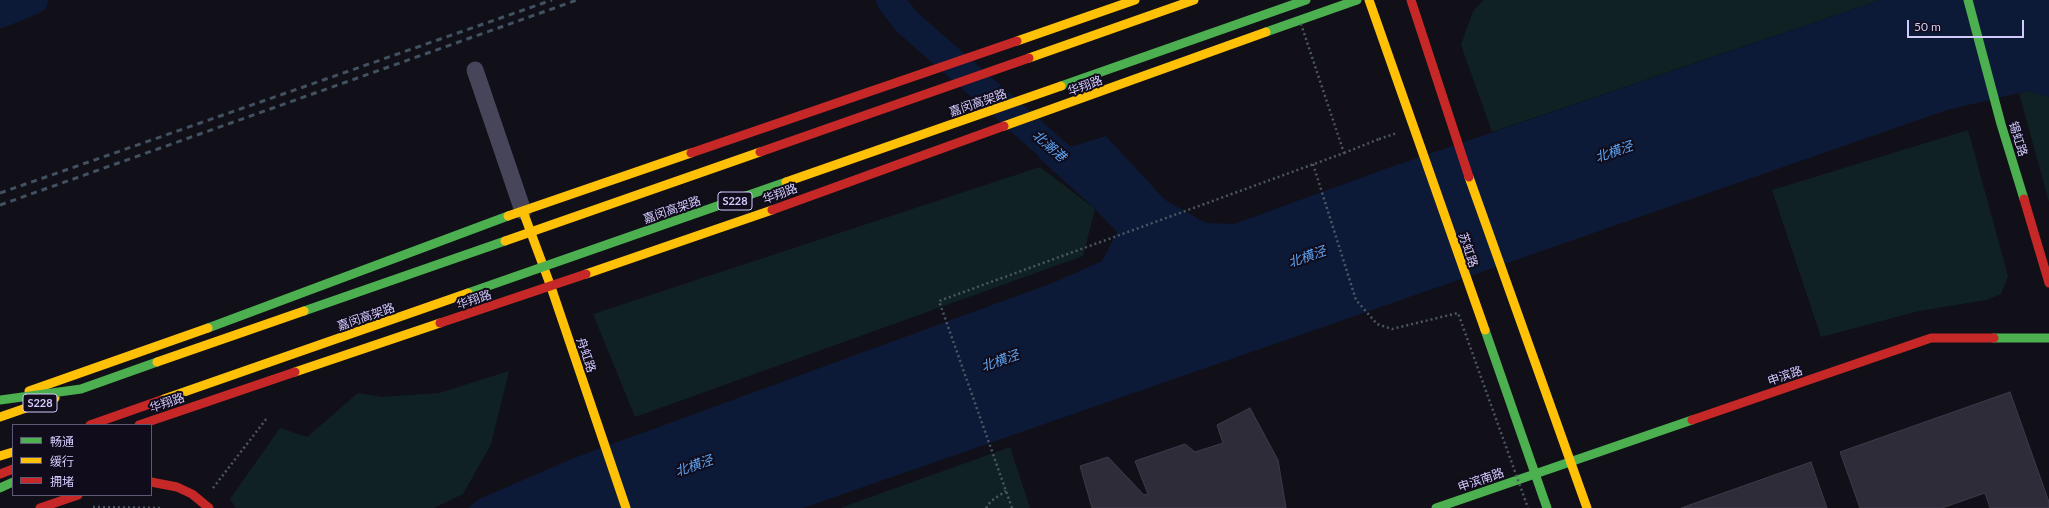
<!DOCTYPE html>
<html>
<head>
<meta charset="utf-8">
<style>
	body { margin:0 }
	#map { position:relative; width:2049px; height:508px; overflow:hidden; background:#111018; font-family:Lato,"Noto Sans SC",sans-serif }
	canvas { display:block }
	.legend { position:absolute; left:12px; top:424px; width:140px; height:72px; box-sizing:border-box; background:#100c1b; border:1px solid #5e5875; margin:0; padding:5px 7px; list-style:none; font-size:12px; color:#d3cafc }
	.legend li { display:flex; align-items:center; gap:8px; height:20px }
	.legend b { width:20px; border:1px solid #5e5875 }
	.scale { position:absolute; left:1907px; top:20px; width:117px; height:18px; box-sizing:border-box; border:2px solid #d3cafc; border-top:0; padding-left:5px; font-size:12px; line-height:14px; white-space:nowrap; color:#d3cafc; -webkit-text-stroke:3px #100c1b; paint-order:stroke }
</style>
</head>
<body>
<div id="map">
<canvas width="2049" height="508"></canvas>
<ul class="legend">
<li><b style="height:5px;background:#4caf50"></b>畅通</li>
<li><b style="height:5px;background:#ffc107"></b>缓行</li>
<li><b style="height:5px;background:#c62828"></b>拥堵</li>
</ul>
<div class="scale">50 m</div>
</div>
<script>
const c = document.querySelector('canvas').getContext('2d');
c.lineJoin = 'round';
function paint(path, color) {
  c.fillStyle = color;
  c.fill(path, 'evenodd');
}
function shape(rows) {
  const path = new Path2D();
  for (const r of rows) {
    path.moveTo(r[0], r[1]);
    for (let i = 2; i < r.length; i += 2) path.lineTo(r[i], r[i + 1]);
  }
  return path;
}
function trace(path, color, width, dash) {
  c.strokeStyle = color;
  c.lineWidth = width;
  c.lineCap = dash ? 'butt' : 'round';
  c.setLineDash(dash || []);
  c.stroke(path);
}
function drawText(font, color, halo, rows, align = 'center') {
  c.font = font + ' Lato,"Noto Sans SC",sans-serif';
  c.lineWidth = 4;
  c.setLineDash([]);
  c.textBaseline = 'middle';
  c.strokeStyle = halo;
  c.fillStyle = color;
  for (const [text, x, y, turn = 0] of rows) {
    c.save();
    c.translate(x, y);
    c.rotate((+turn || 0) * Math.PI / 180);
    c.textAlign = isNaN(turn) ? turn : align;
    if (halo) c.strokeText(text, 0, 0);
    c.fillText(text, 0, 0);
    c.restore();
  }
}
paint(shape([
	[1484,0,1880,0,1492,132,1461,45,1473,11],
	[2029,91,2049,97,2049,202,2019,93],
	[1968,130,2008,276,2001,294,1986,300,1919,311,1821,337,1772,190],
	[1040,167,1095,209,1083,256,635,417,593,314],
	[509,371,491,444,463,494,434,508,236,508,230,499,280,428,307,437,358,393,382,397,439,393],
	[1010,447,1030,508,840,508]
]), '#102123');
paint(shape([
	[1880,0,2049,0,2049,97,2028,91,1947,110,803,508,468,508,479,499,574,458,1055,282,1102,261,1117,232,1095,209,1038,157,1106,136,1165,200,1206,223,1234,224,1388,168]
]), '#0d1a37');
trace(shape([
	[890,0,907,22,1084,177],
	[0,14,34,0]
]), '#0d1a37', 28);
const building = shape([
	[2010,392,2049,502,2049,508,1990,508,1985,493,1942,508,1860,508,1840,452,2010,392],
	[1250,408,1278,460,1286,508,1092,508,1080,466,1108,457,1144,495,1148,494,1135,461,1185,444,1195,452,1223,443,1217,425,1250,408],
	[1811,462,1827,508,1681,508,1811,462]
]);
paint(building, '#2f2c3a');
trace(building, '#3e3a4c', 1);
trace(shape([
	[1379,139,1397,133],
	[213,488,267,418],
	[93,507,162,508],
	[986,508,991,501,1006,491]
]), '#4b5763', 2.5, [2, 3]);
trace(shape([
	[475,70,523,211]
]), '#474559', 17);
trace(shape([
	[1968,0,2001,124,2024,199],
	[1266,32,1357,0],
	[208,328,508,216],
	[1485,330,1547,508],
	[1994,338,2049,338],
	[0,488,13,482],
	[1436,508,1692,420]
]), '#4caf50', 9);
trace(shape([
	[1369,0,1485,330],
	[1017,41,1135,0],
	[1004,126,1266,32],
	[1469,177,1587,508],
	[524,214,551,287,626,508],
	[508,216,691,153],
	[586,274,772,210],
	[295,372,440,323],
	[29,391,208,328],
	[0,417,55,398],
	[0,456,13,452]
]), '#ffc107', 9);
trace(shape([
	[1411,0,1469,177],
	[691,153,1017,41],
	[2024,199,2049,283],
	[772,210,1004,126],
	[440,323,586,274],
	[1692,420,1931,338,1994,338],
	[90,425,164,399],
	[139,425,295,372],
	[0,474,13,469],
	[40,508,78,495]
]), '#c62828', 9);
trace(shape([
	[0,193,552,0],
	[0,205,577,0]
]), '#415160', 3, [6, 5]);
trace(shape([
	[1344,153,1379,139],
	[1313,164,1356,300,1377,324,1392,329,1458,313,1528,508],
	[1012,508,939,301,1344,153,1300,21]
]), '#4b5763', 2.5, [2, 3]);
trace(shape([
	[1061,86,1306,0],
	[468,293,786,182],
	[304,311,505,241],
	[0,400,81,389,157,362]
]), '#4caf50', 9);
trace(shape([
	[1029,58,1194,0],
	[786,182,1061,86],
	[505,241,760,152],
	[157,362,304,311],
	[164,399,468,293]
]), '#ffc107', 9);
trace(shape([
	[760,152,1029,58],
	[151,482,177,487,192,494,209,508]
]), '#c62828', 9);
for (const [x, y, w] of [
	[735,201,34],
	[40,403,34]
]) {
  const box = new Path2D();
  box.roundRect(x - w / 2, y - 9, w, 18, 3);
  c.fillStyle = '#100c1b';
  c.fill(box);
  trace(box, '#d3cafc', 1);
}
drawText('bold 11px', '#d3cafc', null, [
	["S228",735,201],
	["S228",40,403]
]);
drawText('12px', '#d3cafc', '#100c1b', [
	["华翔路",1085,86,-20],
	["嘉闵高架路",978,103,-19],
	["锡虹路",2018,139,73],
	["华翔路",780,194,-20],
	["嘉闵高架路",672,210,-19],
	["苏虹路",1468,250,71],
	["华翔路",474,300,-19],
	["嘉闵高架路",366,317,-19],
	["舟虹路",586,355,71],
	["申滨路",1785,376,-19],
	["华翔路",167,403,-19],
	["申滨南路",1481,480,-19]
]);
drawText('italic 13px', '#5ea6f6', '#100c1b', [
	["北潮港",1049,146,41],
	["北横泾",1614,152,-19],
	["北横泾",1307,257,-19],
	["北横泾",1000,361,-19],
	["北横泾",694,466,-19]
]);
</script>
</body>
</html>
